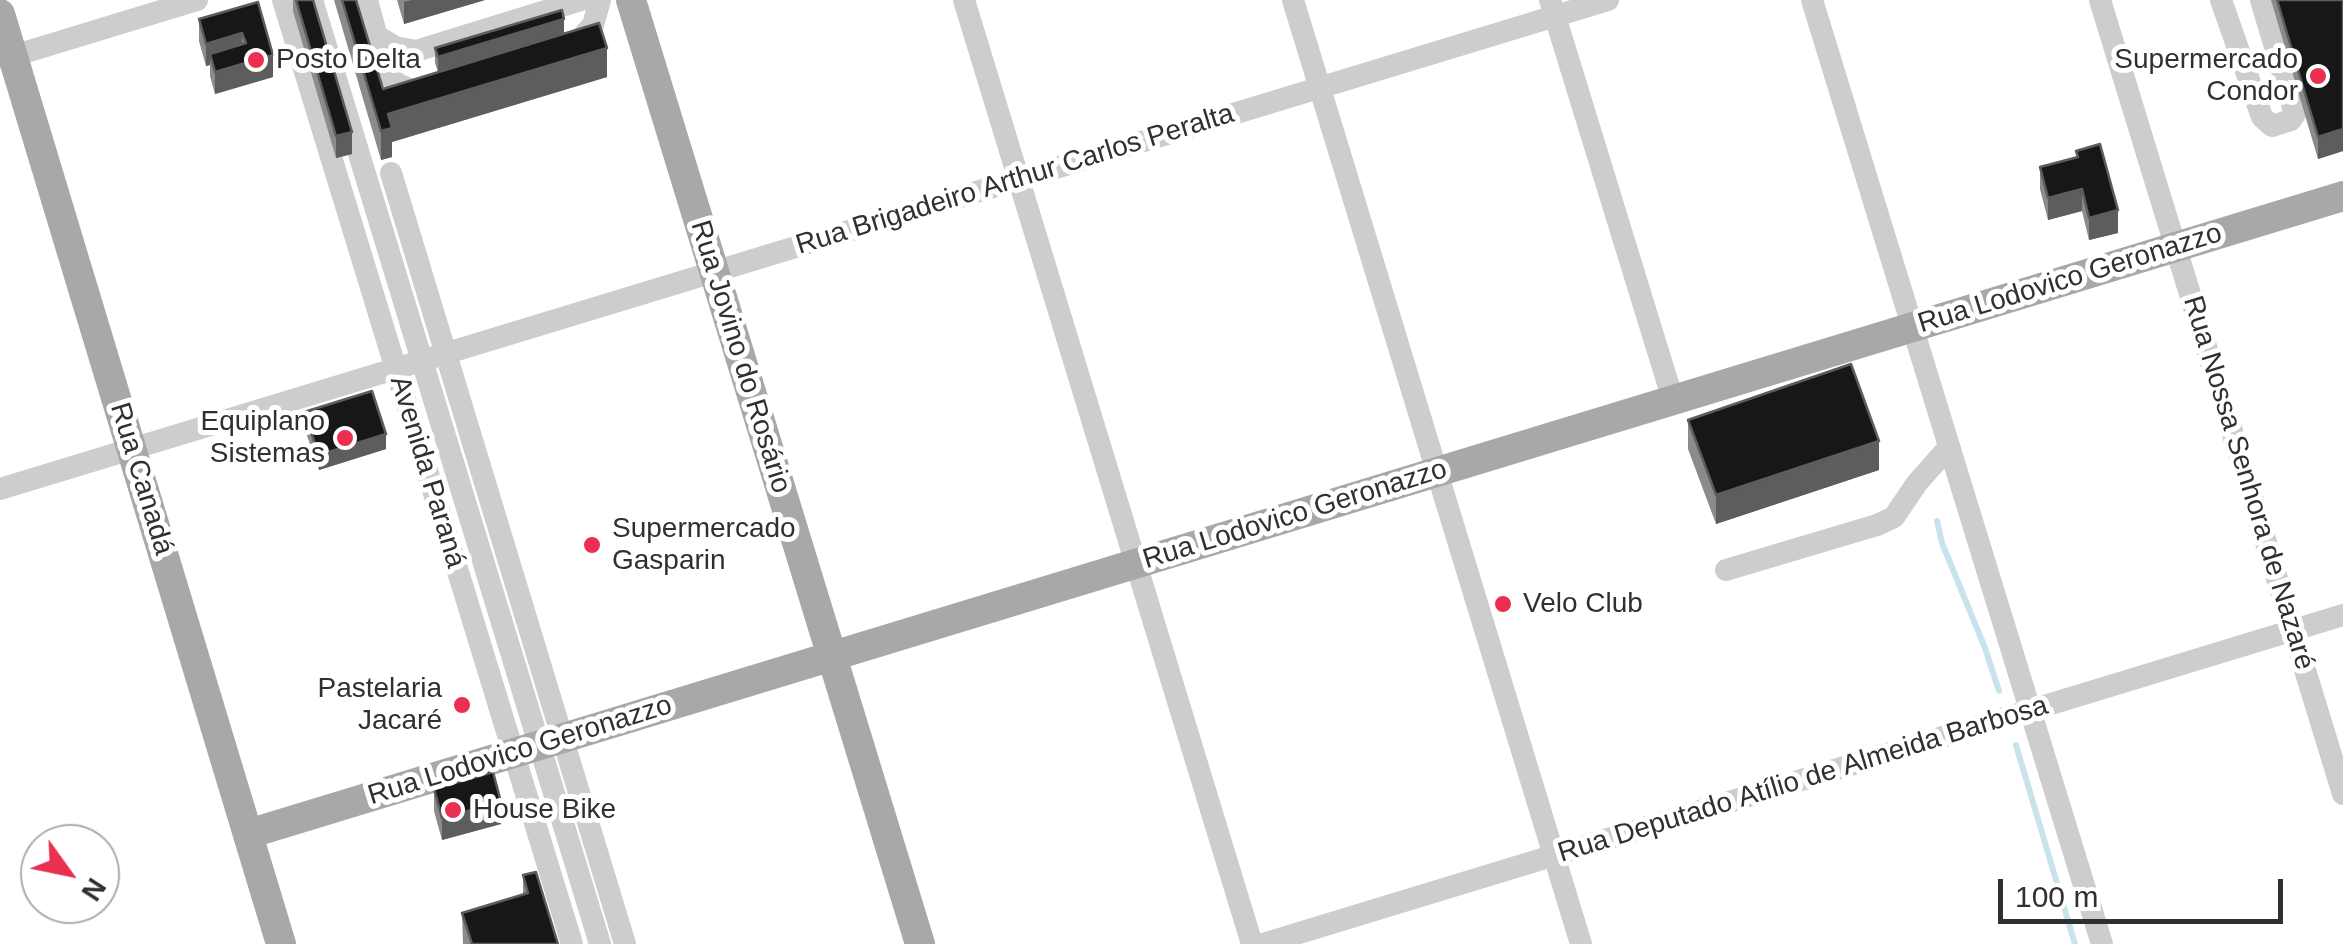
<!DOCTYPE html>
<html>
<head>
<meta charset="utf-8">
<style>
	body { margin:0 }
	#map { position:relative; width:2343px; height:944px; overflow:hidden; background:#fff; font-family:Helvetica,sans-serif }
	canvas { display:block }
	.north { position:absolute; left:20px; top:824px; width:100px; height:100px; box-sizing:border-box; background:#fff; border:2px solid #acacac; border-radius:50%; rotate:123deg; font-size:28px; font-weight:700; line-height:40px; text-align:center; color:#303030 }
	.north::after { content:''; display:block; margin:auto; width:35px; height:45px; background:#ea2f50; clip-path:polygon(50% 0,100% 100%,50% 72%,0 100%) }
	.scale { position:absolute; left:1998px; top:879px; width:285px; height:45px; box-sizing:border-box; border:5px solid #303030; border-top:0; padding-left:12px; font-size:30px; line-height:35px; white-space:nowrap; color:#303030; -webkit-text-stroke:8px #fff; paint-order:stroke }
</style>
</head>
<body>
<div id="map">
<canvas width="2343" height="944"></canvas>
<div class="north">N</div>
<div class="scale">100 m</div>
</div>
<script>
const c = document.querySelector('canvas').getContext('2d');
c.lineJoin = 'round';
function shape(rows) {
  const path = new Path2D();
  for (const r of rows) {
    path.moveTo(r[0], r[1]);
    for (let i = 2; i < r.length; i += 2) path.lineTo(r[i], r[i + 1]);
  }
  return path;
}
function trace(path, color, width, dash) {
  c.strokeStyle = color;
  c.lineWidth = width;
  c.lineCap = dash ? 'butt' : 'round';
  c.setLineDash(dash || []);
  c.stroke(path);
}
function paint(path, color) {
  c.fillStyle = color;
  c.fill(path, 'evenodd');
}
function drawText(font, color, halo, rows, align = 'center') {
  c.font = font + ' Helvetica,sans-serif';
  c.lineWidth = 10;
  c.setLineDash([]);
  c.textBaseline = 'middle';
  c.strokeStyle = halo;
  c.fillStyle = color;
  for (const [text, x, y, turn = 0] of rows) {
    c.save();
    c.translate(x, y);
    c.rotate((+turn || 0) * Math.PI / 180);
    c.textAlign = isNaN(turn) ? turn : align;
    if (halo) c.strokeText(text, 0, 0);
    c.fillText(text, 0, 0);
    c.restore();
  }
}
trace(shape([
	[1937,521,1942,543,1985,648,1999,691],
	[2016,745,2075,944]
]), '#c9e3ed', 6);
trace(shape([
	[283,0,572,944],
	[312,0,600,944],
	[367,0,387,74,398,84,411,90,427,89],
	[964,0,1252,944],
	[1293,0,1581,944],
	[1550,0,1673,400],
	[1812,0,2102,944],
	[2100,0,2343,794],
	[2221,0,2262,117,2272,126,2291,120,2295,114,2261,0],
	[377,36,395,47,416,51,581,0],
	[573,47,593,25,600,0],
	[0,57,13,56,197,0],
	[391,173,625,944],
	[0,489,1608,0],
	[1726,570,1877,525,1894,517,1917,483,1949,447],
	[1263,944,2343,615]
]), '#cdcdcd', 22);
trace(shape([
	[631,0,920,944],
	[0,14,281,944],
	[248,834,2343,196]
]), '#a8a8a8', 30);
paint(shape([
	[293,0,313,0,352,154,336,158,293,11],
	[334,0,356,0,383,89,438,72,435,63,435,48,564,34,607,77,392,142,392,157,381,160],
	[397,0,485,0,404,24],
	[2271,0,2343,0,2343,151,2318,159],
	[258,2,273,77,215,94,210,76,210,65,206,66,199,41,199,19],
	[2076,151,2118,233,2089,240,2082,211,2048,220,2040,189,2040,167,2076,158],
	[304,412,386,449,319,470,304,427],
	[1688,420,1879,470,1716,524,1688,449],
	[434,789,501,824,442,840,434,811],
	[523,875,558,944,463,944,462,913,523,894]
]), '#8b8b8b');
paint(shape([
	[412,0,485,0,404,24,404,2],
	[564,19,564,34,438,72,438,57],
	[242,33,242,55,210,54,210,65,206,66,206,44],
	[607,48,607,77,392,142,392,157,381,160,381,131,388,114],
	[273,55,273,77,215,94,215,72],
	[2343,129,2343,151,2318,159,2318,137],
	[352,132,352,154,336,158,336,136],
	[2082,189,2082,211,2048,220,2048,198],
	[2118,210,2118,233,2089,240,2089,218],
	[386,434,386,449,319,470,319,455],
	[1879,441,1879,470,1716,524,1716,495],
	[501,802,501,824,442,840,442,818]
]), '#5d5d5d');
const building = shape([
	[296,0,313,0,352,132,336,136,296,0],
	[342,0,356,0,383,89,599,23,607,48,388,114,392,128,381,131,342,0],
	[2277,0,2343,0,2343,129,2318,137,2277,0],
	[258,2,273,55,215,72,210,54,246,43,242,33,206,44,199,19,258,2],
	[562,10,564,19,438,57,435,48,562,10],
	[2100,144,2118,210,2089,218,2082,189,2048,198,2040,167,2078,157,2076,151,2100,144],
	[1851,364,1879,441,1716,495,1688,420,1851,364],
	[372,391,386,434,319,455,304,412,372,391],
	[493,772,501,802,442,818,434,789,493,772],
	[536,872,558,944,472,944,462,913,528,893,523,875,536,872]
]);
paint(building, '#171717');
trace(building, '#5d5d5d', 2.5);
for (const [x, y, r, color] of [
	[256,60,10,"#ea2f50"],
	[2318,76,10,"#ea2f50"],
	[345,438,10,"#ea2f50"],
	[592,545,10,"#ea2f50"],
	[1503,604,10,"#ea2f50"],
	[462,705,10,"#ea2f50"],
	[453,810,10,"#ea2f50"]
]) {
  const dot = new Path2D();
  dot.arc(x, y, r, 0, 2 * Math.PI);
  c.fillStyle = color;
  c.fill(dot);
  trace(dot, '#fff', 4);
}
drawText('28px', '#303030', '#fff', [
	["Posto Delta",276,60],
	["Supermercado",2298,60,"right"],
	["Condor",2298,92,"right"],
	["Equiplano",325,422,"right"],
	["Sistemas",325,454,"right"],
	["Supermercado",612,529],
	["Gasparin",612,561],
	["Velo Club",1523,604],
	["Pastelaria",442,689,"right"],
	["Jacaré",442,721,"right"],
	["House Bike",473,810]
], 'left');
drawText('28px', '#303030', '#fff', [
	["Rua Brigadeiro Arthur Carlos Peralta",1015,180,-17],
	["Rua Lodovico Geronazzo",2070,279,-17],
	["Rua Jovino do Rosário",740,357,73],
	["Avenida Paraná",427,472,73],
	["Rua Canadá",141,479,73],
	["Rua Nossa Senhora de Nazaré",2248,483,73],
	["Rua Lodovico Geronazzo",1295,515,-17],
	["Rua Lodovico Geronazzo",520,751,-17],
	["Rua Deputado Atílio de Almeida Barbosa",1803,780,-17]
]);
</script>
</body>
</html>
